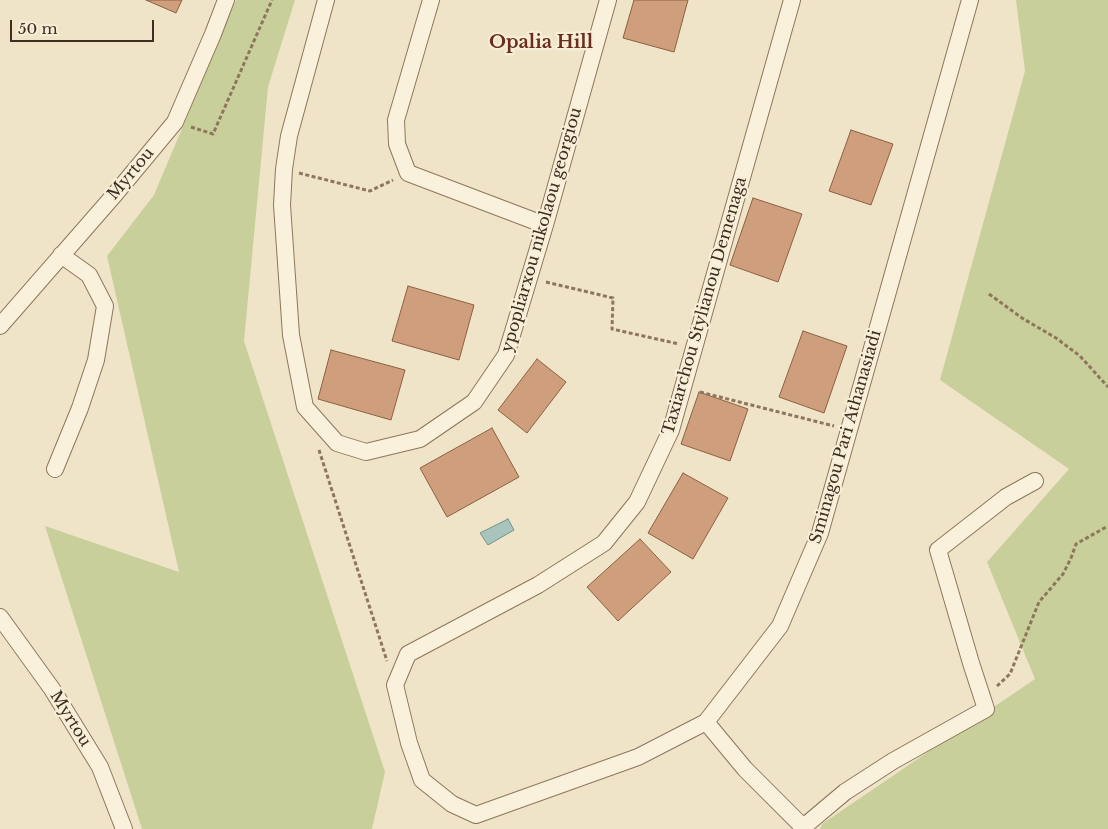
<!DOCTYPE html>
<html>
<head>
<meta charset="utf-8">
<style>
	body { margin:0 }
	#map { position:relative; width:1108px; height:829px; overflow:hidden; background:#f0e4c8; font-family:"Libre Baskerville",serif }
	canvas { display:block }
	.scale { position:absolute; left:10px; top:20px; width:144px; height:22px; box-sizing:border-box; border:2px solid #3d2e20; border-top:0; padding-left:6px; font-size:15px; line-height:18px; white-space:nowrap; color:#3d2e20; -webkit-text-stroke:4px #f7eed8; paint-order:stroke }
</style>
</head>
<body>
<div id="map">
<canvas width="1108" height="829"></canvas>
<div class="scale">50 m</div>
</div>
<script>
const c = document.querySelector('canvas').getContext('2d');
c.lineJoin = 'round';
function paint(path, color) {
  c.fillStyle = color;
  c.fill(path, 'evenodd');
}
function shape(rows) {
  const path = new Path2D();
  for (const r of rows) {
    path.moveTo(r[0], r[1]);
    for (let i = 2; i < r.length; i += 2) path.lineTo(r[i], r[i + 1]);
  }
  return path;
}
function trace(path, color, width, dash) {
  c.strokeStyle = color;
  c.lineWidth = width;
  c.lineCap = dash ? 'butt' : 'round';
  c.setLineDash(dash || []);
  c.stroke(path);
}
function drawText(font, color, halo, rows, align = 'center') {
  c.font = font + ' "Libre Baskerville",serif';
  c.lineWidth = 4.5;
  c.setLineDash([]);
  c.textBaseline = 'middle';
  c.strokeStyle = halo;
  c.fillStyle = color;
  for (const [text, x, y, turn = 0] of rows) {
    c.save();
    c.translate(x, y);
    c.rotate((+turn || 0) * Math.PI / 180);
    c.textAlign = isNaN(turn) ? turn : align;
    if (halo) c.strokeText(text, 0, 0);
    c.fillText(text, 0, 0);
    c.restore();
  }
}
paint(shape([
	[236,0,295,0,268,87,244,341,385,772,372,829,142,829,45,526,179,572,107,256,154,195],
	[1016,0,1108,0,1108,829,820,829,822,824,1035,679,987,562,1069,469,940,380,1025,71]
]), '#c9cf9b');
const water = shape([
	[508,519,514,530,488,545,480,533,508,519]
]);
paint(water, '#a9c4bc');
trace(water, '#6f938a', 1);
const building = shape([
	[146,0,182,0,176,13,146,0],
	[634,0,688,0,674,52,623,38,634,0],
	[851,130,893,144,871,205,829,191,851,130],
	[753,198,802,214,778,282,730,265,753,198],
	[408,286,474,305,459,360,392,341,408,286],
	[803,331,847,346,824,413,779,397,803,331],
	[331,350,405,370,391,420,318,399,331,350],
	[537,359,566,382,527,433,498,410,537,359],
	[699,392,748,409,730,461,681,444,699,392],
	[492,428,519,477,447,517,420,468,492,428],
	[683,473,728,498,693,559,648,533,683,473],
	[640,539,671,572,618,621,587,587,640,539]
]);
paint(building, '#cf9f7d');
trace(building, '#8d5f41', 1);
const street = shape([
	[326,0,289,136,284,169,282,205,291,335,305,407,337,443,366,452,420,439,474,402,506,355,545,225,608,0],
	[431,0,396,120,397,144,408,173,545,225],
	[792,0,671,430,637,502,604,543,538,585,408,654,395,685,409,743,422,780,452,804,476,815,638,757,706,722,780,626,820,533,970,0],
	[0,326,116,193,175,122,213,34,226,0],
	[55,469,80,408,96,360,105,306,89,275,61,255],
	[0,617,52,689,100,767,124,829],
	[706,722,745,769,803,827],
	[801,829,845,792,893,761,986,709,971,663,938,550,1006,497,1035,481]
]);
trace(street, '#8d765c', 18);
trace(shape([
	[191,127,213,134,272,0],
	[299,173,370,191,393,180],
	[546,282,613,298,612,329,679,344],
	[989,294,1022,318,1056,338,1080,356,1108,387],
	[700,392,834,426],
	[319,450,387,661],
	[997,686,1010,674,1039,602,1063,574,1071,558,1076,544,1108,526]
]), '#8d765c', 3, [4, 2.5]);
trace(street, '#faf1dc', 16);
drawText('16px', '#3d2e20', '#f7eed8', [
	["Myrtou",131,174,-50],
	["ypopliarxou nikolaou georgiou",542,230,-74],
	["Taxiarchou Stylianou Demenaga",705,306,-74],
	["Sminagou Pari Athanasiadi",846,437,-74],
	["Myrtou",70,719,58]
]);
drawText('bold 18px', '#6b2e1e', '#f7eed8', [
	["Opalia Hill",541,43]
]);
</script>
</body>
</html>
